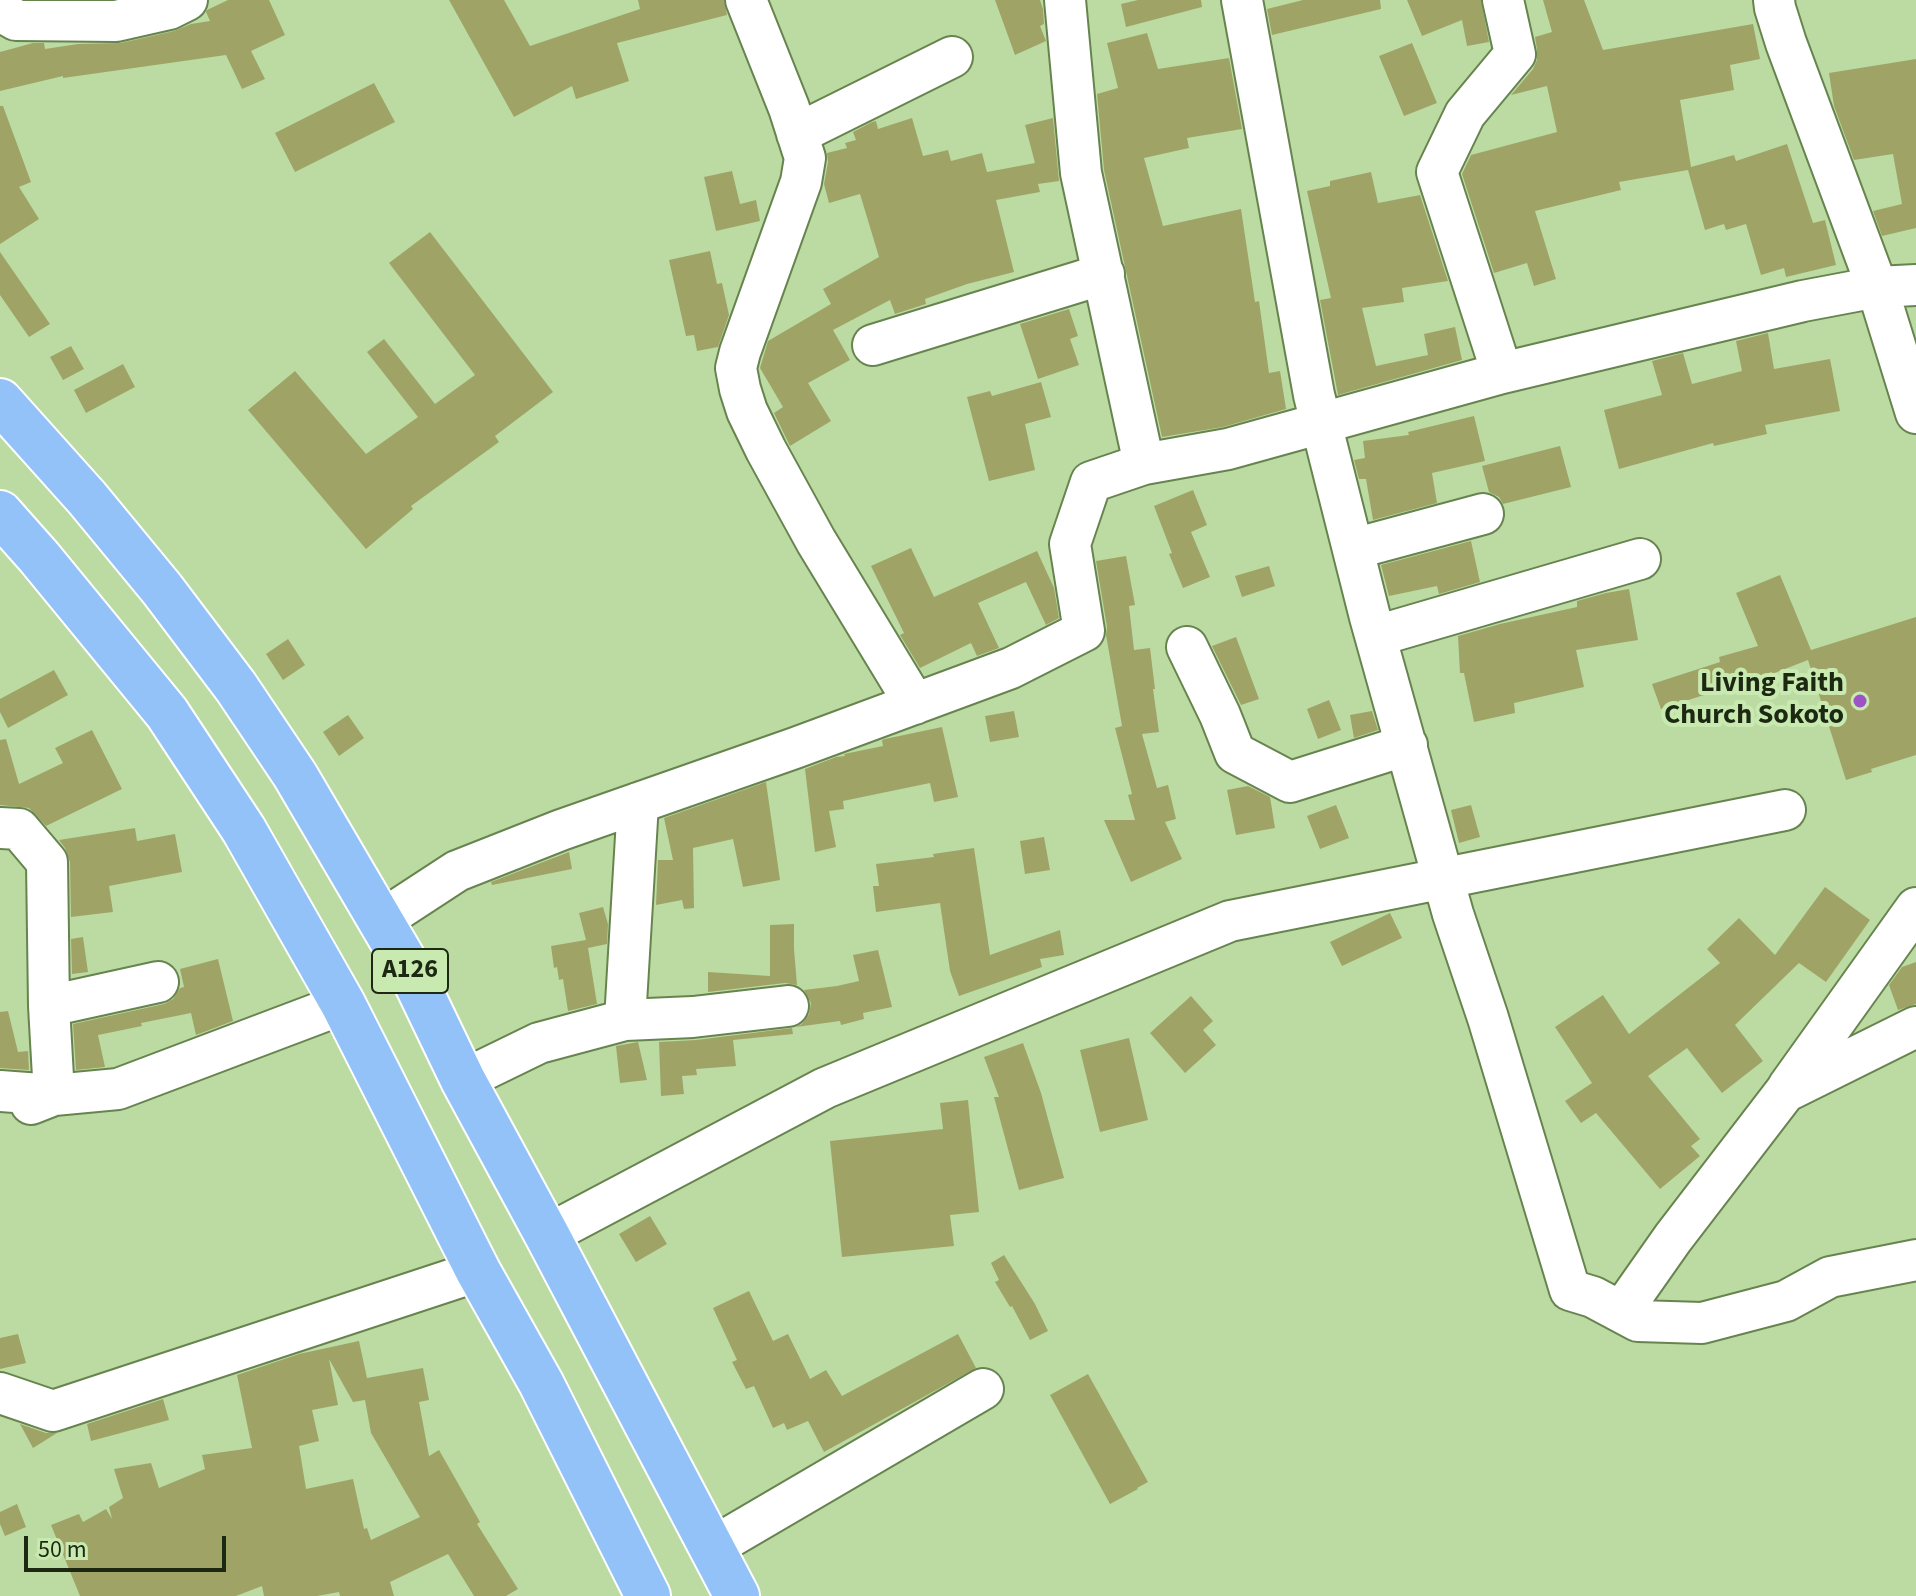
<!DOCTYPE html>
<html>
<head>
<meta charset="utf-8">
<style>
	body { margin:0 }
	#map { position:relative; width:1916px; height:1596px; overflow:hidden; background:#bbdba3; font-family:"Source Sans 3",sans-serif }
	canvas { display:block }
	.scale { position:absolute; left:24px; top:1536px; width:202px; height:36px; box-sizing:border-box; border:4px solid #1c2812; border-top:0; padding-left:10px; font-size:24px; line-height:28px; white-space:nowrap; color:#1c2812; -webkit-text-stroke:6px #c8e9b0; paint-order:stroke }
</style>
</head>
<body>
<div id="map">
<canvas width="1916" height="1596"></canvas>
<div class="scale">50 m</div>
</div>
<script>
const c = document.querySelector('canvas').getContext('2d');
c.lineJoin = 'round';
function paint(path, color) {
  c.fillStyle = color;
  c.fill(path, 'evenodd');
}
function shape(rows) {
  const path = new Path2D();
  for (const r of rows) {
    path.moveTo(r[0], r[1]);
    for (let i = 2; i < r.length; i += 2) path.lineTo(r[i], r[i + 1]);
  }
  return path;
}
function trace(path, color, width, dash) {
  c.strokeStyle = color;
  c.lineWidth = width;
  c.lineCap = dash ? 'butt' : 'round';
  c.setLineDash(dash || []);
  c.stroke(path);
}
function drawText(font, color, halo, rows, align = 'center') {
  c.font = font + ' "Source Sans 3",sans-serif';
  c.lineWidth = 8;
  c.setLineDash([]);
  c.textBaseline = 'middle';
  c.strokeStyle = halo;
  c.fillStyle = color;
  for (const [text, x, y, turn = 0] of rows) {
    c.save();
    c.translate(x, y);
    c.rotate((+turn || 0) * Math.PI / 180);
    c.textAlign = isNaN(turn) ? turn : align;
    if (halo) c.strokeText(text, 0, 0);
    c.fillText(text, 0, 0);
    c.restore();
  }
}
paint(shape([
	[228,0,269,0,285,35,251,51,265,79,242,89,226,55,63,78,63,76,0,91,0,52,33,43,44,43,45,49,78,44,121,43,174,31,191,24,210,21,206,12,207,10],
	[449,0,504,0,530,46,640,9,638,0,724,0,727,15,617,43,629,81,576,99,572,86,514,117],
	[995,0,1040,0,1043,9,1044,24,1040,26,1046,41,1015,55],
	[1138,0,1201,0,1202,7,1126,27,1121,4],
	[1303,0,1380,0,1381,9,1272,35,1267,9],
	[1407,0,1481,0,1489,42,1467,46,1462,20,1422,36],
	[1543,0,1584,0,1603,50,1753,24,1760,59,1730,65,1734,90,1680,100,1691,167,1734,155,1736,161,1787,144,1813,223,1825,220,1836,265,1786,277,1784,268,1761,275,1746,224,1726,230,1724,224,1705,230,1688,170,1619,182,1621,190,1535,211,1556,279,1534,286,1527,263,1494,273,1462,174,1471,155,1557,132,1547,86,1511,95,1533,69,1537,60,1537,49,1535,37,1552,32],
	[1147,33,1158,69,1229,58,1242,129,1187,138,1189,148,1144,158,1163,226,1241,209,1255,302,1259,301,1269,373,1280,371,1286,409,1223,427,1162,437,1104,170,1097,94,1118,88,1107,43],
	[1412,43,1437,103,1404,116,1379,56],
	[1916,59,1916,228,1882,236,1873,211,1902,204,1893,154,1854,160,1834,106,1829,73],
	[374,83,395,122,295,172,275,133],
	[0,106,3,106,31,182,19,187,39,219,0,244],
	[912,118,923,156,948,150,951,161,982,153,987,172,1035,163,1025,125,1053,118,1059,181,1038,184,1040,192,996,200,1014,272,967,284,925,299,926,304,895,314,890,300,833,330,850,360,808,383,831,421,790,446,774,413,783,407,760,368,768,341,831,304,823,289,879,257,860,194,829,203,824,184,828,162,827,153,847,148,845,143,856,140,853,132,872,122,876,121,878,129],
	[732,171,740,204,756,200,760,221,716,231,704,177],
	[1371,172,1378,203,1420,195,1448,281,1402,288,1404,302,1362,308,1376,366,1428,355,1424,334,1455,327,1462,360,1338,395,1320,300,1331,298,1307,191,1330,186,1330,181],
	[430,232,553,392,495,436,499,442,411,506,413,509,366,549,248,410,295,371,366,454,418,417,367,352,384,339,435,404,475,375,389,263],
	[710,251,717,284,722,283,729,315,718,347,697,351,694,335,686,336,669,260],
	[0,252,50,324,29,337,0,295],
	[1069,309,1078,336,1070,339,1079,365,1038,379,1020,324],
	[1768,333,1774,369,1830,359,1840,411,1765,425,1767,434,1714,446,1713,443,1619,469,1604,410,1662,395,1652,361,1683,353,1692,384,1742,371,1736,341],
	[71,346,84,369,63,380,50,357],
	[123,364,135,387,86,413,74,390],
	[1041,382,1051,417,1025,424,1035,470,989,481,967,397,990,391,992,396],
	[1474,416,1485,461,1432,473,1437,503,1373,520,1366,479,1359,479,1354,460,1365,458,1363,441,1409,435,1408,432],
	[1560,446,1571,487,1503,504,1499,497,1489,492,1482,466],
	[1193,490,1207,525,1191,532,1210,577,1183,588,1169,554,1172,553,1154,506],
	[1471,541,1480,582,1439,594,1437,586,1389,596,1381,565],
	[911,548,934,597,1037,551,1054,588,1059,618,1046,625,1026,582,978,603,999,648,977,656,971,643,920,668,900,635,904,633,871,566],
	[1126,556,1135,605,1129,606,1134,650,1150,648,1155,689,1153,689,1159,732,1142,734,1157,788,1168,785,1176,819,1165,822,1182,859,1131,882,1104,820,1135,820,1128,795,1132,794,1115,728,1122,726,1106,635,1107,627,1096,561],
	[1269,566,1275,586,1242,597,1235,576],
	[1780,575,1811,650,1916,617,1916,755,1871,769,1872,772,1846,780,1808,660,1772,674,1772,672,1712,689,1713,692,1661,709,1652,684,1720,662,1719,657,1758,646,1736,593],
	[1629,589,1638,640,1576,650,1584,687,1514,703,1515,713,1474,722,1464,673,1460,673,1458,636,1500,624,1577,607,1577,601,1606,593],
	[1236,637,1259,699,1241,705,1212,646],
	[288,639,305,665,283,680,266,654],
	[54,670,68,695,8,728,0,712,0,699],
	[1329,700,1341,730,1318,739,1307,709],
	[1014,711,1019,737,990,742,985,716],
	[1372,711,1378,730,1354,738,1350,715],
	[348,715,364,738,339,756,323,732],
	[942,727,958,797,934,802,930,783,843,801,844,809,829,811,836,847,815,852,805,769,836,757,845,756,844,754,883,746,882,740,885,739],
	[92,730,122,789,46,826,29,808,0,805,0,740,6,739,19,784,63,763,55,748],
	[766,782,780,880,743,887,733,839,693,848,694,908,684,909,682,900,656,905,658,860,673,860,664,818],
	[1248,786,1270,797,1275,828,1236,835,1227,790],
	[1336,805,1349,838,1320,849,1307,816],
	[1471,805,1480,837,1459,843,1451,810],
	[135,828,137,841,175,834,182,872,109,886,113,912,71,917,70,862,65,848,59,840],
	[1044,837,1050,870,1025,874,1020,841],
	[974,848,990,955,1060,930,1064,955,1040,959,1042,967,959,996,950,971,940,903,876,912,873,886,879,886,876,864,934,857,933,854],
	[569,852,572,869,492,885,491,882],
	[1825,887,1870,920,1826,982,1799,963,1735,1025,1763,1061,1722,1093,1687,1048,1648,1076,1700,1139,1691,1146,1700,1156,1660,1189,1596,1113,1581,1123,1565,1101,1592,1083,1555,1027,1603,995,1629,1034,1720,963,1707,949,1739,918,1775,955],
	[603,907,608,924,607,944,588,948,597,1004,568,1011,563,979,559,980,557,967,554,968,551,946,586,940,579,913],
	[1390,913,1402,938,1342,966,1330,942],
	[794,924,794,949,797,985,785,983,708,992,708,972,770,976,770,925],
	[83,937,88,972,72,974,71,939],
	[878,950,892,1007,863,1013,864,1019,841,1025,840,1021,796,1027,802,1024,809,1014,811,1003,804,990,837,986,859,981,853,955],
	[218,959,233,1021,196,1035,191,1013,141,1023,142,1026,98,1035,105,1067,76,1070,73,1024,164,1004,173,999,180,988,184,987,180,969],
	[1916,962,1916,1004,1898,1010,1889,985,1902,967],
	[1191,996,1213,1021,1203,1030,1216,1045,1185,1073,1150,1033],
	[8,1011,18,1052,28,1051,29,1070,0,1068,0,1012],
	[792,1028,793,1034,733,1040,736,1066,696,1069,697,1075,682,1076,684,1094,661,1096,659,1042,696,1040],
	[1129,1038,1148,1120,1100,1132,1080,1050],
	[638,1042,647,1080,620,1083,616,1046],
	[1023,1043,1041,1093,1064,1178,1019,1190,994,1097,999,1097,984,1057],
	[968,1100,979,1212,950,1215,954,1246,842,1257,830,1141,943,1129,940,1103],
	[650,1216,667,1244,636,1262,619,1234],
	[1004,1255,1035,1304,1048,1331,1030,1340,1012,1306,1010,1307,995,1282,999,1280,991,1263],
	[749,1291,773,1341,788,1334,810,1379,826,1370,842,1396,958,1334,976,1368,824,1452,808,1421,787,1430,784,1423,773,1428,754,1386,746,1389,732,1362,737,1360,713,1308],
	[18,1334,26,1363,0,1369,0,1338],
	[359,1341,367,1378,423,1368,429,1400,419,1402,429,1456,439,1450,480,1522,477,1524,518,1589,506,1596,474,1596,448,1554,390,1582,394,1596,340,1596,339,1592,317,1596,264,1596,262,1586,236,1596,80,1596,51,1525,79,1514,83,1522,106,1509,112,1519,109,1507,123,1498,114,1469,151,1463,159,1488,205,1469,202,1455,252,1448,237,1375,299,1354],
	[329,1359,353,1402,365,1400,371,1433,420,1517,371,1540,367,1528,364,1529,353,1479,306,1489,299,1446,319,1441,312,1410,338,1405],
	[1088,1374,1148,1482,1137,1488,1138,1489,1110,1504,1050,1395],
	[163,1399,169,1420,91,1441,87,1424],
	[20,1424,46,1433,57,1433,33,1448],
	[17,1504,26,1527,5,1536,0,1524,0,1512]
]), '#9fa466');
const minor = shape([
	[746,0,789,108,805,158,801,182,740,352,736,368,740,389,747,411,766,450,816,541,915,704],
	[1065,0,1081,173,1144,464],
	[1242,0,1314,395,1370,617,1453,914,1488,1018,1570,1290,1593,1297,1638,1321,1702,1323,1786,1301,1830,1277,1916,1260],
	[1774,0,1775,8,1786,43,1877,287,1916,413],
	[0,11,16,20,116,21,169,9,187,0],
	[797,134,952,57],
	[873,345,1104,274],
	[1502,373,1437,172,1465,114,1515,54,1503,0],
	[1353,549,1483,514],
	[1376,636,1640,559],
	[1187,647,1220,715,1235,753,1290,782,1407,745],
	[0,828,19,829,47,862,49,1006,54,1095,31,1104],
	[382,920,457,871,561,830,795,748,1011,668,1084,631,1070,544,1091,482,1144,464,1228,449,1502,373,1803,301,1877,287,1916,285],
	[49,1006,158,982],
	[625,1020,638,803],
	[463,1080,539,1043,625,1020,693,1017,788,1006],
	[1788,1087,1916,908],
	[0,1091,54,1095,118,1089,343,1004],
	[547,1235,825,1088,1230,921,1785,810],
	[1621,1312,1673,1238,1785,1092,1916,1027],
	[0,1393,53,1411,478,1271],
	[713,1547,983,1389]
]);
const highway = shape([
	[0,401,87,498,162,589,236,687,295,775,413,976,463,1080,547,1235,737,1596],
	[0,513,39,557,167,713,244,830,343,1004,478,1271,541,1383,648,1596]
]);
trace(minor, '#67844f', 44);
trace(highway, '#fff', 48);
trace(minor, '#fff', 40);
trace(highway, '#93c2f9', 44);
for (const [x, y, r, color] of [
	[1860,701,8,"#9d52c5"]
]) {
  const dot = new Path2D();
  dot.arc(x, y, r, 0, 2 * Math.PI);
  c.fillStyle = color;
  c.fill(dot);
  trace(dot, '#c8e9b0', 3);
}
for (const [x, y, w] of [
	[410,971,76]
]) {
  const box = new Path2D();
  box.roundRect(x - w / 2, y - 22, w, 44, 6);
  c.fillStyle = '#c8e9b0';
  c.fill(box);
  trace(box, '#1c2812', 2);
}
drawText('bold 26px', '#1c2812', null, [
	["A126",410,971]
]);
drawText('bold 28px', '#1c2812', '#c8e9b0', [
	["Living Faith",1844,685],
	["Church Sokoto",1844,717]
], 'right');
</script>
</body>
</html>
